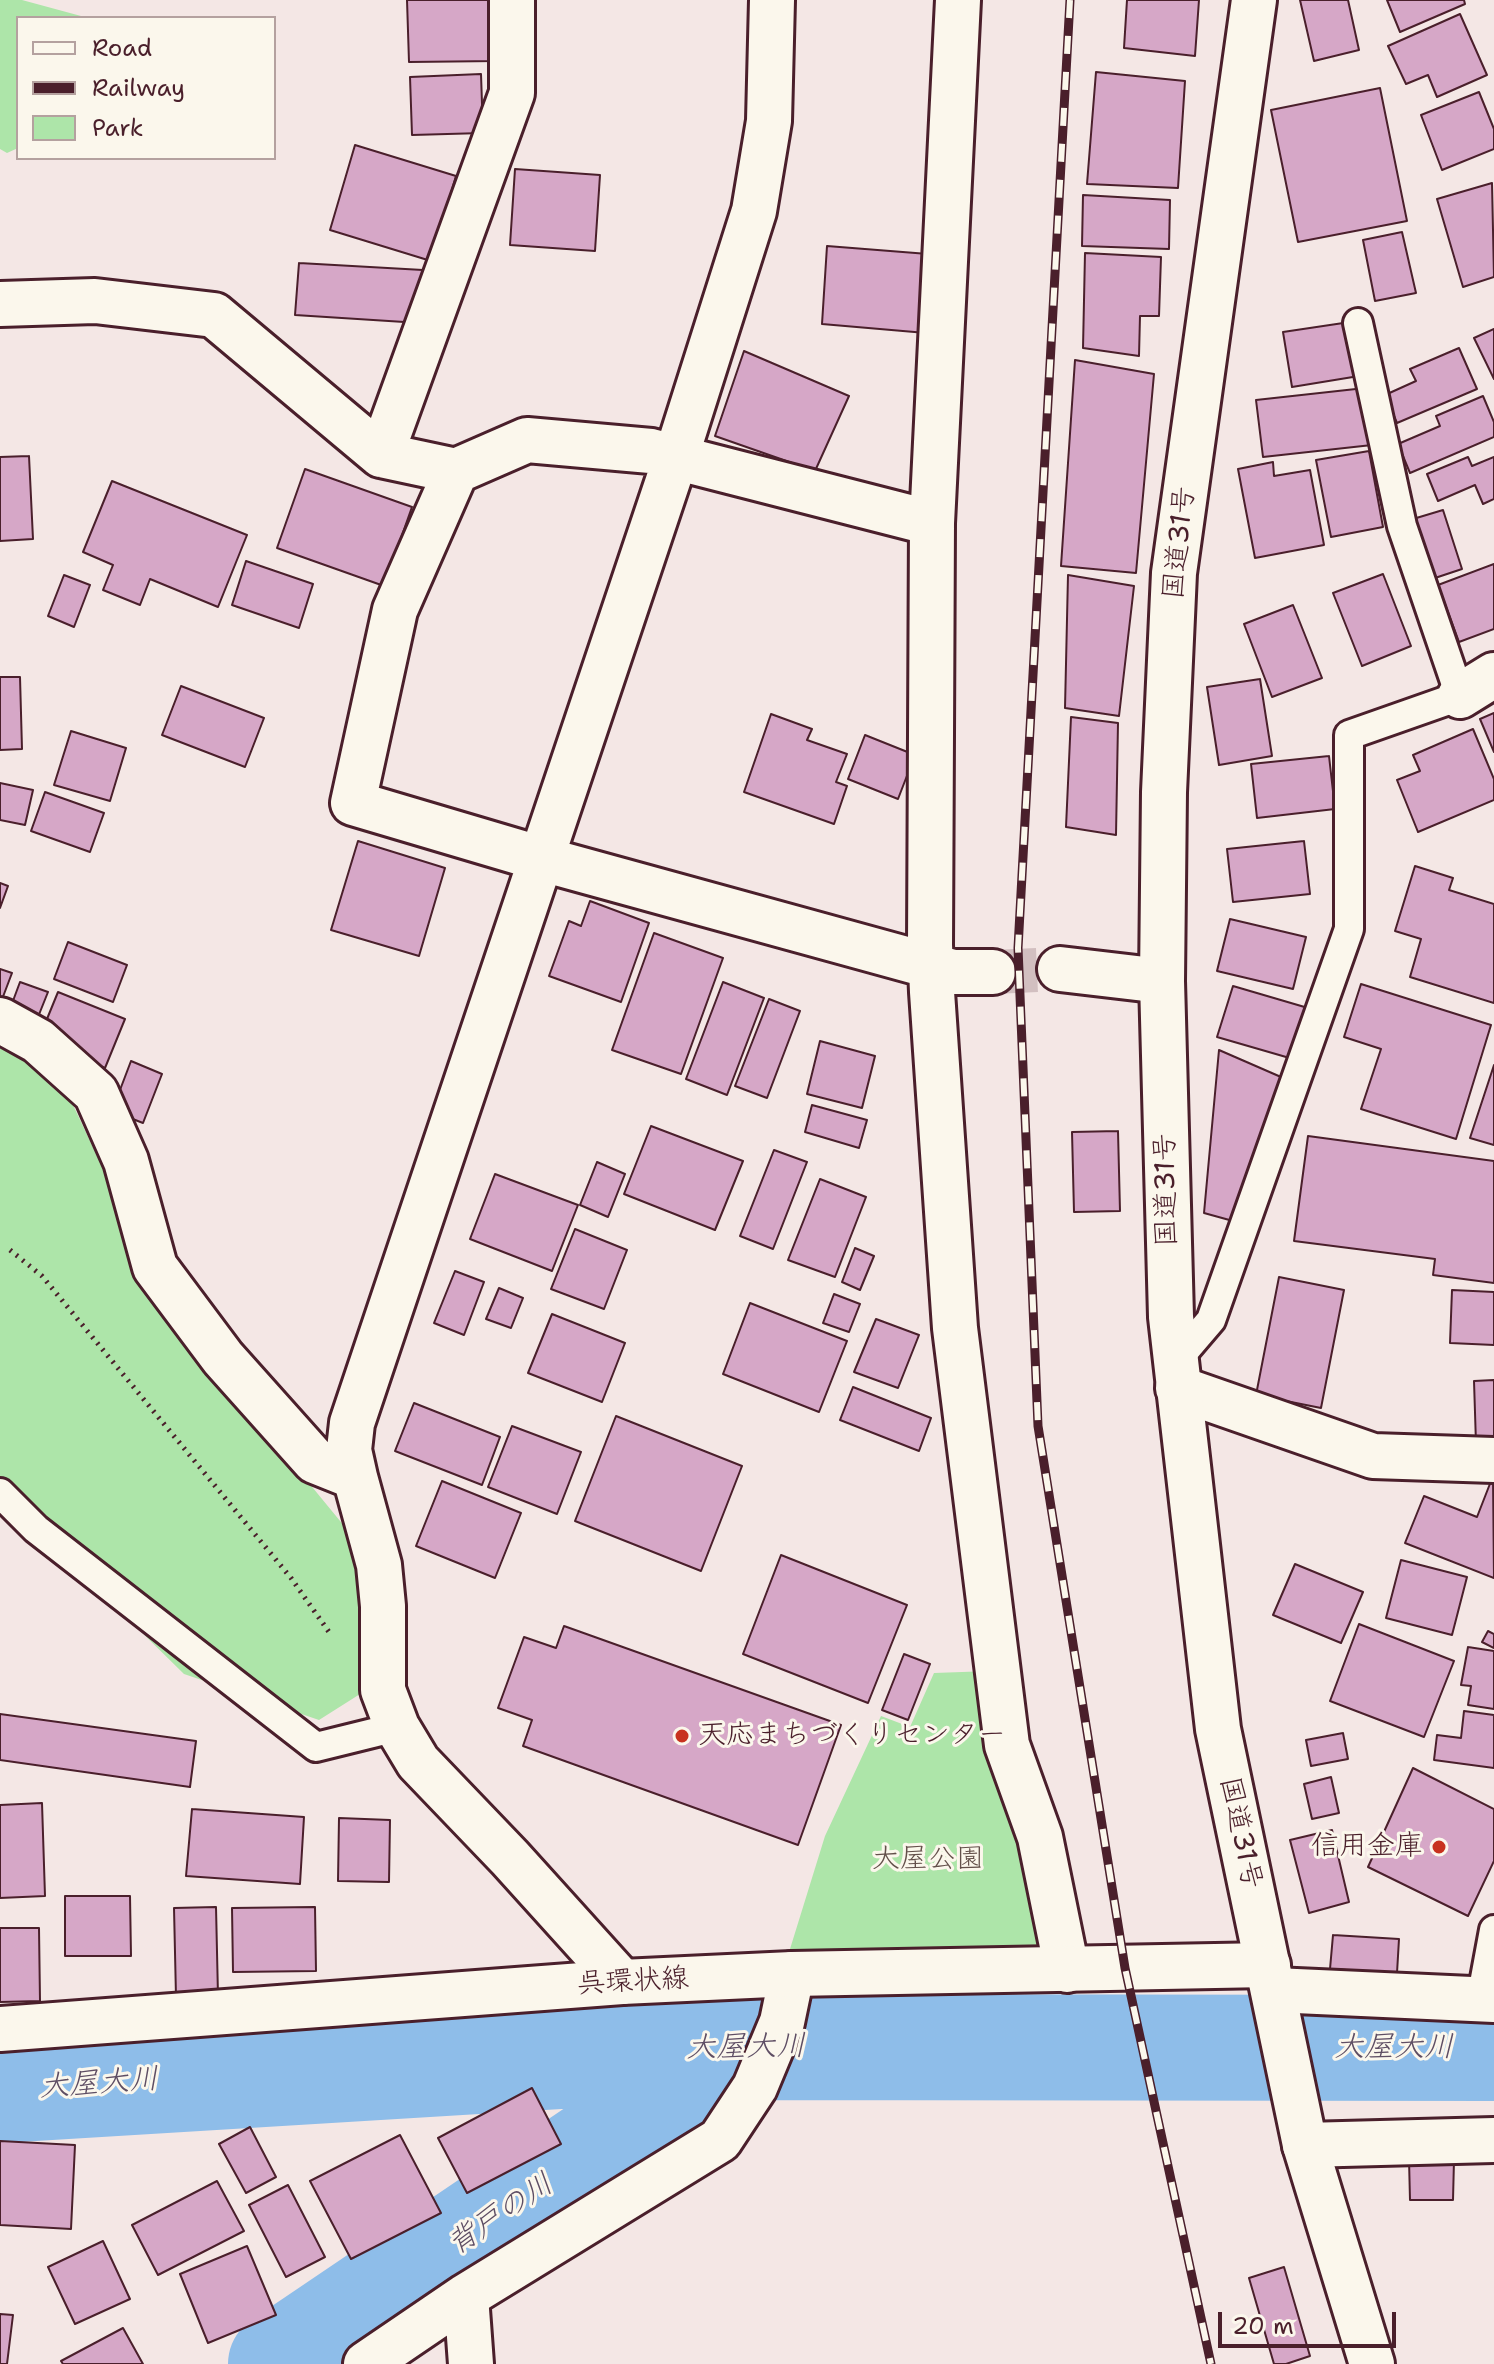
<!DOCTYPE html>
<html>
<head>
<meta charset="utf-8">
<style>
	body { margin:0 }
	#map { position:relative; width:1494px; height:2364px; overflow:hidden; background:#f4e7e5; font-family:"Shantell Sans",sans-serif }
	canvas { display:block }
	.legend { position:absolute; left:16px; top:16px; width:260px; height:144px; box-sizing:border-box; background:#fbf7ec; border:2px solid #b4a19f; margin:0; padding:10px 14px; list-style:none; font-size:24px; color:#4a1f2b }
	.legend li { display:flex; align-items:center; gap:16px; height:40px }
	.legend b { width:40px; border:2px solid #b4a19f }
	.scale { position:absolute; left:1218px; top:2312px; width:178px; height:36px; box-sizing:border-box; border:4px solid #4a1f2b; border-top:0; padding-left:10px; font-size:24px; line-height:28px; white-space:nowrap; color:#4a1f2b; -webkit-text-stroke:6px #fbf7ec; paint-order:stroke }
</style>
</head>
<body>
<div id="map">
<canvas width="1494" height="2364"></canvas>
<ul class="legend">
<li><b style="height:10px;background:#fbf7ec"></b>Road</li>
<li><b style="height:10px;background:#4a1f2b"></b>Railway</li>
<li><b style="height:22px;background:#ade5a9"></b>Park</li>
</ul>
<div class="scale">20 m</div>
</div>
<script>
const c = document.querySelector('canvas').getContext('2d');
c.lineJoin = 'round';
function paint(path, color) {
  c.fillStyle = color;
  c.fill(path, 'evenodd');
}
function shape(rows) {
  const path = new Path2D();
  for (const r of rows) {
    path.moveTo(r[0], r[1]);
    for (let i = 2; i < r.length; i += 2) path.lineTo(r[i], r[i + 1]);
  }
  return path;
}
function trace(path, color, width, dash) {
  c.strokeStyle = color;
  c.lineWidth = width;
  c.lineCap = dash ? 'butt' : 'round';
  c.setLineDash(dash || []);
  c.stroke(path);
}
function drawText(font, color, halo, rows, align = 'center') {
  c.font = font + ' "Shantell Sans","Klee One",sans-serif';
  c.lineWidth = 6;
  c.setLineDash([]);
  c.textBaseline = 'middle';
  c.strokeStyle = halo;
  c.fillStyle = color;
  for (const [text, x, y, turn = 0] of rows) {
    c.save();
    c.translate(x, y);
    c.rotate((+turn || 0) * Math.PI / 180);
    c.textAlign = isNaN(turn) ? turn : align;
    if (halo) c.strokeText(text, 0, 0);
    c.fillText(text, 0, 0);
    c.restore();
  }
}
paint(shape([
	[0,0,22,0,81,16,81,18,18,18,18,148,7,153,0,149],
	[0,1043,66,1090,114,1192,143,1281,345,1527,393,1608,398,1670,319,1720,184,1674,0,1493],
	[990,1671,1060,1962,809,1966,790,1949,825,1836,881,1716,910,1727,934,1673]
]), '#ade5a9');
trace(shape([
	[0,2090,706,2047,1494,2048],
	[281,2364,630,2128,706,2047]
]), '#8ebde9', 106);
const building = shape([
	[407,0,496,0,497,61,409,62,407,0],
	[1127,0,1199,0,1195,56,1124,48,1127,0],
	[1300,0,1348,0,1359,50,1314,61,1300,0],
	[1387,0,1464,0,1465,4,1400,32,1387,0],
	[1460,14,1487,75,1437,97,1428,75,1406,84,1388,46,1460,14],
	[1096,72,1185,81,1178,188,1087,184,1096,72],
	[481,74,483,133,412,135,410,77,481,74],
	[1380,88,1407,221,1298,242,1271,110,1380,88],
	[1479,92,1494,129,1494,149,1442,170,1421,115,1479,92],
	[355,145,456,176,431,261,330,230,355,145],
	[515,169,600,175,595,251,510,245,515,169],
	[1492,183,1494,277,1463,287,1437,199,1492,183],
	[1083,195,1170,200,1169,249,1082,246,1083,195],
	[1402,232,1416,293,1375,301,1363,240,1402,232],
	[827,246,928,254,926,333,822,324,827,246],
	[1085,253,1161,257,1159,316,1140,316,1139,356,1083,348,1085,253],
	[299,263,423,270,420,323,295,315,299,263],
	[1350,322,1359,376,1292,387,1283,332,1350,322],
	[1494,329,1494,379,1474,338,1494,329],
	[1459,348,1477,389,1397,423,1385,395,1416,381,1410,369,1459,348],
	[744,351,849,396,815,471,715,436,744,351],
	[1075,360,1154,374,1136,573,1061,566,1075,360],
	[1365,388,1372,445,1263,457,1256,400,1365,388],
	[1483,396,1494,422,1494,437,1410,473,1398,444,1440,426,1436,416,1483,396],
	[1369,451,1383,527,1331,537,1316,460,1369,451],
	[29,456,33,539,0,541,0,457,29,456],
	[1468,457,1472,466,1494,457,1494,499,1483,504,1475,485,1438,501,1427,474,1468,457],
	[1273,462,1274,476,1310,470,1324,545,1255,558,1238,469,1273,462],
	[305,469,412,507,384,586,277,548,305,469],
	[112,481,247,535,218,607,150,579,140,605,103,590,113,565,83,552,112,481],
	[1443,510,1462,569,1432,579,1413,519,1443,510],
	[246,561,313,584,299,628,232,605,246,561],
	[1494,564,1494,629,1459,642,1438,585,1494,564],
	[1383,574,1411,646,1362,666,1333,593,1383,574],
	[64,575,90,585,74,627,48,616,64,575],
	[1068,575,1134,586,1119,716,1065,708,1068,575],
	[1293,605,1322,678,1272,697,1244,624,1293,605],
	[0,677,20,677,22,749,0,750,0,677],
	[1260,679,1272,756,1219,765,1207,687,1260,679],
	[181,686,264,718,245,767,162,735,181,686],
	[1494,713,1494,752,1480,719,1494,713],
	[771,714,812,729,807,740,847,754,836,782,847,786,834,824,744,792,771,714],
	[1071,717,1118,723,1116,835,1066,827,1071,717],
	[1473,729,1494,779,1494,800,1418,832,1397,780,1420,771,1413,755,1473,729],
	[71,731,126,748,110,801,54,785,71,731],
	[865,735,915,755,898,799,848,779,865,735],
	[1329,756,1335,809,1257,818,1251,764,1329,756],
	[0,783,33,790,25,825,0,820,0,783],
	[45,792,104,813,90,852,31,831,45,792],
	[358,841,445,868,419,956,331,930,358,841],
	[1304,841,1310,894,1233,902,1227,849,1304,841],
	[1415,866,1453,878,1449,890,1494,904,1494,1003,1410,977,1421,939,1395,931,1415,866],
	[0,883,8,886,0,908,0,883],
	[590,901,649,923,621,1002,549,976,569,921,581,926,590,901],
	[1230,919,1306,937,1293,989,1217,971,1230,919],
	[654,933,723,958,681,1074,612,1050,654,933],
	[68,942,127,965,113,1002,54,979,68,942],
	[0,969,12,973,1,1002,0,1001,0,969],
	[20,982,48,992,34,1027,7,1017,20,982],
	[723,982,764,998,727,1095,686,1079,723,982],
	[1361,984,1491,1025,1456,1139,1361,1109,1381,1049,1344,1037,1361,984],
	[1233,986,1308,1008,1293,1059,1217,1037,1233,986],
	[58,992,125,1019,105,1068,38,1041,58,992],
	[769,999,800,1011,767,1098,735,1086,769,999],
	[820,1041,875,1056,862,1108,807,1094,820,1041],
	[1219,1050,1281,1077,1233,1221,1204,1213,1219,1050],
	[131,1061,162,1074,143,1123,112,1111,131,1061],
	[1494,1065,1494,1145,1470,1138,1494,1065],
	[812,1105,867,1120,859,1148,805,1132,812,1105],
	[651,1126,743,1161,715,1230,624,1194,651,1126],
	[1118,1131,1120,1211,1074,1212,1072,1132,1118,1131],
	[1308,1136,1494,1161,1494,1283,1433,1275,1435,1259,1294,1241,1308,1136],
	[774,1150,807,1162,773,1249,740,1236,774,1150],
	[597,1162,625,1174,608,1217,580,1205,597,1162],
	[495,1174,578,1205,552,1271,470,1239,495,1174],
	[820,1179,866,1197,835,1277,788,1260,820,1179],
	[575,1229,627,1250,604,1309,551,1289,575,1229],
	[855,1248,874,1256,860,1290,842,1282,855,1248],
	[455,1271,484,1282,464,1335,434,1323,455,1271],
	[1279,1277,1344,1290,1321,1408,1256,1395,1279,1277],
	[499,1288,523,1298,511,1328,486,1319,499,1288],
	[1452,1290,1494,1292,1494,1345,1450,1343,1452,1290],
	[834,1294,860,1304,849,1332,823,1323,834,1294],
	[750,1303,847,1341,819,1412,723,1374,750,1303],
	[552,1314,625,1343,602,1402,528,1373,552,1314],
	[876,1319,919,1335,898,1388,854,1372,876,1319],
	[1494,1380,1494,1443,1476,1444,1474,1381,1494,1380],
	[853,1387,931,1418,919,1451,840,1420,853,1387],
	[414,1403,500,1437,482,1485,395,1451,414,1403],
	[616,1416,742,1466,701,1571,575,1521,616,1416],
	[512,1426,581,1452,557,1514,488,1487,512,1426],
	[1493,1476,1494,1578,1405,1543,1424,1496,1477,1517,1493,1476],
	[442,1481,521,1513,495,1578,416,1546,442,1481],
	[781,1555,907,1605,868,1703,743,1654,781,1555],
	[1401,1560,1467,1577,1452,1635,1386,1618,1401,1560],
	[1295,1564,1363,1592,1341,1643,1273,1615,1295,1564],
	[1359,1624,1454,1661,1424,1737,1330,1701,1359,1624],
	[564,1626,841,1725,798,1845,523,1746,532,1720,498,1708,524,1637,556,1648,564,1626],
	[1488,1631,1494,1634,1494,1648,1482,1642,1488,1631],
	[1468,1647,1494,1651,1494,1709,1468,1705,1471,1686,1461,1685,1468,1647],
	[904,1654,930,1664,908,1720,882,1710,904,1654],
	[1464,1711,1494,1715,1494,1768,1434,1760,1437,1735,1461,1738,1464,1711],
	[0,1714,196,1741,190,1787,0,1760,0,1714],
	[1343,1733,1348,1759,1311,1766,1306,1740,1343,1733],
	[1413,1768,1494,1809,1494,1861,1468,1916,1368,1867,1413,1768],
	[1331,1777,1339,1813,1312,1819,1304,1784,1331,1777],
	[42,1803,45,1896,0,1898,0,1805,42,1803],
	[192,1809,304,1817,300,1884,186,1876,192,1809],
	[339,1818,390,1820,389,1882,338,1881,339,1818],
	[1332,1830,1349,1902,1309,1913,1290,1840,1332,1830],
	[65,1896,130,1896,131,1956,65,1956,65,1896],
	[216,1907,218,1996,176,1997,174,1908,216,1907],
	[315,1907,316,1971,233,1972,232,1908,315,1907],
	[0,1928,39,1928,40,2001,0,2002,0,1928],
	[1333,1935,1399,1939,1397,1973,1330,1969,1333,1935],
	[532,2088,561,2144,467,2193,438,2138,532,2088],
	[250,2127,276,2177,246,2193,219,2144,250,2127],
	[400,2135,441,2213,351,2259,310,2181,400,2135],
	[0,2141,75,2145,71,2229,0,2225,0,2141],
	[1409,2159,1454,2160,1453,2200,1410,2200,1409,2159],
	[217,2181,244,2231,158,2275,132,2225,217,2181],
	[288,2185,325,2257,286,2277,249,2205,288,2185],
	[103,2241,130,2299,75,2324,48,2267,103,2241],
	[247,2246,276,2315,208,2343,180,2274,247,2246],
	[1284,2267,1310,2356,1286,2364,1274,2364,1249,2278,1284,2267],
	[0,2314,13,2315,7,2364,0,2364,0,2314],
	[123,2328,143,2364,63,2364,61,2361,123,2328]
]);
paint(building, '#d6a7c7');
trace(building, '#4a1f2b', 2);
trace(shape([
	[993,972,1060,969]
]), '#d2bfc0', 44, [44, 22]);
const lane = shape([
	[1176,1361,1211,1320,1349,929,1349,735,1460,696,1402,526,1358,323],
	[0,1493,36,1529,316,1747,397,1727],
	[1481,2000,1494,1930]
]);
const street = shape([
	[958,0,932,523,930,945,932,992,955,1328,1007,1745,1040,1837,1067,1970],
	[0,304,95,301,214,315,381,455,456,471,527,440,651,451,932,523],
	[381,455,512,93,512,0],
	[456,471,395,610,353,803,542,859,953,972,993,972],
	[1460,696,1494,675],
	[1060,969,1162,981],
	[0,1020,38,1041,96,1093,126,1161,155,1267,223,1358,315,1461,355,1477,379,1565,383,1606,383,1690,397,1727,418,1762,510,1858,622,1982],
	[1178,1388,1373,1456,1494,1460],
	[355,1477,349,1450,352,1423,676,457,754,211,769,121,772,0],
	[1274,1990,1494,2000],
	[1305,2145,1494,2140],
	[466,2296,471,2364],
	[366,2364,466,2296,720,2140,755,2087,782,2022,792,1974]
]);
const primary = shape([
	[0,2029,622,1982,792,1974,1268,1965]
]);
const highway = shape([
	[1254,0,1174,573,1164,792,1162,981,1171,1317,1218,1729,1305,2145,1372,2364]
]);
trace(lane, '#4a1f2b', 34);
trace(street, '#4a1f2b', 50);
trace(primary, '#4a1f2b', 50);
trace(highway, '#4a1f2b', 50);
trace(shape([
	[10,1250,42,1276,291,1578,329,1632]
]), '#4a1f2b', 5, [2, 6]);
trace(lane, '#fbf7ec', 28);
trace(street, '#fbf7ec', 44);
trace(primary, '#fbf7ec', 44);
trace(highway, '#fbf7ec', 44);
const rail = shape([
	[1070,0,1018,948,1038,1426,1125,1968,1211,2364]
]);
trace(rail, '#4a1f2b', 9);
trace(rail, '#fbf7ec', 6, [18]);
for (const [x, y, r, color] of [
	[682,1736,8,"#c8321e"],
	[1439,1847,8,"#c8321e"]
]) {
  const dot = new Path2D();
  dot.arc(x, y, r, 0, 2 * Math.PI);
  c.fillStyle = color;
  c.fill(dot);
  trace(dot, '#fbf7ec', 3);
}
drawText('28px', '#4a1f2b', '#fbf7ec', [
	["国道31号",1180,543,-84],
	["国道31号",1167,1190,-91],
	["国道31号",1240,1833,78],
	["呉環状線",633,1982,-3]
]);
drawText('28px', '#4a1f2b', '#fbf7ec', [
	["天応まちづくりセンター",698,1736],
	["信用金庫",1423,1847,"right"]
], 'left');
drawText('28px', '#63504a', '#fbf7ec', [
	["大屋公園",928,1860]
]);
drawText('italic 30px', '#5e4e64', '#fbf7ec', [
	["大屋大川",746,2048,-1],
	["大屋大川",1394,2048],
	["大屋大川",99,2084,-4],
	["背戸の川",501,2215,-34]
]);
</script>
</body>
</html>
